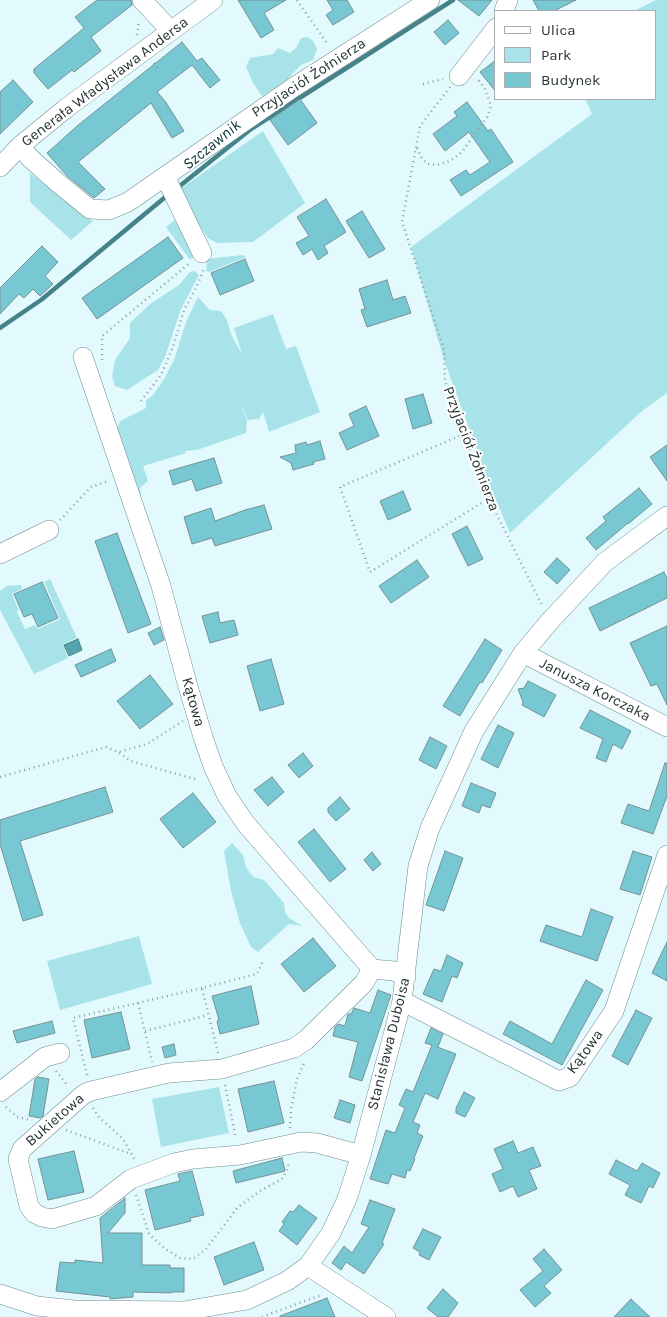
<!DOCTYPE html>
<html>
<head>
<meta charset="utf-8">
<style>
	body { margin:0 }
	#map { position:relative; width:667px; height:1317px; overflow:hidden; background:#e2fafd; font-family:Karla,sans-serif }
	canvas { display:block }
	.legend { position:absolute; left:494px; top:10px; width:162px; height:90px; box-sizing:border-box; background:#fff; border:1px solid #a9adae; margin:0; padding:6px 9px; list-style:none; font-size:15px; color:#273334 }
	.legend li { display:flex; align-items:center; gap:10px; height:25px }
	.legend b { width:25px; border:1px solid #a9adae }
</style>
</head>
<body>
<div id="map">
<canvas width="667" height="1317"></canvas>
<ul class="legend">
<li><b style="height:6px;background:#fff"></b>Ulica</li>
<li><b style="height:14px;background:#a8e3ea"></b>Park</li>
<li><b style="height:14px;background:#77c8d2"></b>Budynek</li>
</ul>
</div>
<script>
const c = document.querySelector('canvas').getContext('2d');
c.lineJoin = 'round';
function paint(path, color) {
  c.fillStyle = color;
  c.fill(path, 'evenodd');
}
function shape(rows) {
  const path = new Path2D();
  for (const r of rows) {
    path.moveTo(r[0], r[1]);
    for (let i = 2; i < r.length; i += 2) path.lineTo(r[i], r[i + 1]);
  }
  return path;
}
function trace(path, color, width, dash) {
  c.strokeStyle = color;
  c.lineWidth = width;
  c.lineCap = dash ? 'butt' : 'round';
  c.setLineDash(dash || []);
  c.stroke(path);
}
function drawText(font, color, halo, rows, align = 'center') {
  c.font = font + ' Karla,sans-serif';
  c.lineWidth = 4;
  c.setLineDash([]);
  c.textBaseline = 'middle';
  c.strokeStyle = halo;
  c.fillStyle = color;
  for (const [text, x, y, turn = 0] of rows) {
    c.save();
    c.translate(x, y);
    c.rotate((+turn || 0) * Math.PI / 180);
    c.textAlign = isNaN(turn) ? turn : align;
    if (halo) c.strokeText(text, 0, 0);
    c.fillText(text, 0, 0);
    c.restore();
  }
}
paint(shape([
	[656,0,667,0,667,393,642,411,510,533,492,491,444,360,411,247,592,114,585,99,656,99,656,11,634,11],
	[308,37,313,41,317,49,313,60,301,65,284,83,262,96,253,83,246,67,250,58,273,54,278,48,290,53,296,48,301,38],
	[263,131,305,203,253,242,217,243,208,238,199,225,180,189],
	[30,173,93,221,71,240,30,202],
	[175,220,195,255,190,260,166,227],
	[242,255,246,257,210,272,206,271,207,259],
	[195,271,199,275,181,309,165,357,158,370,127,390,115,386,112,376,115,360,130,338,130,323,150,304,179,285,190,272],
	[198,297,210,310,221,311,227,320,231,334,242,354,234,328,273,314,286,349,296,346,320,412,269,432,263,412,259,419,248,420,240,402,247,420,246,433,197,450,185,451,186,453,143,466,148,481,140,488,141,495,139,494,117,429,120,421,146,408,146,400,153,395,164,379,174,360,186,322],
	[50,579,77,638,63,644,68,658,34,674,0,610,0,591,7,586,21,585,22,589,12,594,19,610,17,612,25,629,35,625,38,629,60,619,44,582],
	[232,843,243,855,246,867,250,873,254,877,264,880,284,903,285,912,288,917,302,926,289,924,258,952,251,947,240,923,231,891,224,851],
	[139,936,152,984,60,1010,47,961],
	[219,1087,229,1133,161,1147,152,1099]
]), '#a8e3ea');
const water = shape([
	[78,639,82,650,69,656,64,645,78,639]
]);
paint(water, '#52a4ad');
trace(water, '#458289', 1);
trace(shape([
	[176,189,251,129,453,0],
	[0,328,41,300,169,194]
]), '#458289', 4.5);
const building = shape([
	[97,0,131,0,132,5,91,37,101,51,74,72,72,70,48,89,34,73,34,69,84,28,75,17,97,0],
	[238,0,286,0,264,13,274,30,261,38,238,0],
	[327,0,347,0,354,12,333,25,326,15,333,10,327,0],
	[458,0,492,0,479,16,458,0],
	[533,0,576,0,554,11,539,11,533,0],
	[448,20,459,33,445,45,434,32,448,20],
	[182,42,197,61,202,58,220,80,210,88,192,65,157,92,165,101,184,131,172,138,151,103,78,162,105,189,94,198,67,176,47,153,77,126,182,42],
	[496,60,496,92,480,72,496,60],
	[13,80,33,102,0,134,0,92,13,80],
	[300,99,317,123,288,145,270,120,300,99],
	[467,102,488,131,491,129,513,162,461,196,450,180,466,170,470,175,490,162,469,132,445,151,433,134,457,116,454,112,467,102],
	[326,199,346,232,324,246,328,253,318,260,312,249,303,255,296,243,309,236,297,217,326,199],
	[362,211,385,249,369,258,346,221,362,211],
	[168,237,183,258,97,319,82,298,168,237],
	[42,246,58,262,45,276,53,284,40,296,33,289,24,298,19,294,0,314,0,288,42,246],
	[245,259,254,281,220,295,211,273,245,259],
	[387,280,393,300,405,296,411,313,367,327,361,310,365,309,359,289,387,280],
	[423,394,432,423,413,429,405,399,423,394],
	[366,406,379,436,347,450,339,433,354,426,349,414,366,406],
	[320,441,325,459,313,462,314,464,293,470,291,463,280,457,296,453,295,445,306,442,307,445,320,441],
	[667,445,667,481,650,457,667,445],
	[214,458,222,483,196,491,192,479,173,485,169,471,214,458],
	[639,488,652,504,628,524,628,523,596,550,586,538,606,521,603,517,639,488],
	[403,491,411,510,388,520,380,501,403,491],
	[264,505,272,529,215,546,212,538,192,544,184,517,211,508,215,521,245,510,264,505],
	[467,526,483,559,468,566,452,534,467,526],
	[117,533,151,624,128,633,95,541,117,533],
	[557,558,570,570,557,584,544,572,557,558],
	[417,560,429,577,391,603,379,586,417,560],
	[664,572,667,579,667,598,600,631,589,608,664,572],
	[42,582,58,618,38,627,32,614,24,617,14,594,42,582],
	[218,612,220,623,234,620,238,635,210,643,202,616,218,612],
	[667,626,667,705,657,684,651,686,630,643,667,626],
	[160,627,164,640,154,645,148,633,160,627],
	[485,639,502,650,482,683,480,682,460,716,443,706,485,639],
	[111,649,116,661,81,677,75,665,111,649],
	[271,659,284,704,260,711,247,666,271,659],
	[150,675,173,704,140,729,117,701,150,675],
	[528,681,556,695,544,717,522,705,523,702,518,689,524,688,528,681],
	[590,710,631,731,622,749,613,744,606,762,596,758,603,739,580,728,590,710],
	[498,725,514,733,498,768,481,759,498,725],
	[430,737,447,746,436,769,419,760,430,737],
	[303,753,313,766,299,778,288,765,303,753],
	[665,763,667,763,667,796,653,834,621,823,628,804,649,811,665,763],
	[272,777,284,792,268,806,254,790,272,777],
	[471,783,496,793,490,808,482,805,479,813,462,806,471,783],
	[105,787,113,812,20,841,43,915,23,921,0,844,0,820,105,787],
	[193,793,216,822,183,848,160,819,193,793],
	[340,797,350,809,336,821,328,812,328,808,340,797],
	[314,829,346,869,330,882,298,842,314,829],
	[445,851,463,858,444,911,426,905,445,851],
	[633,851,652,857,640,895,620,889,633,851],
	[372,852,381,864,373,871,364,860,372,852],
	[591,909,613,917,597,961,540,941,546,925,582,937,591,909],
	[313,938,336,966,304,992,281,964,313,938],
	[667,942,667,981,652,973,667,942],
	[447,955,463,963,457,978,452,976,442,1002,423,994,434,969,441,971,447,955],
	[586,980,603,990,562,1065,503,1034,510,1021,552,1044,586,980],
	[251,986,259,1024,220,1034,217,1021,219,1020,212,996,251,986],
	[378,990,391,995,362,1081,349,1077,358,1042,333,1036,335,1027,338,1024,345,1026,348,1014,351,1014,354,1008,370,1013,378,990],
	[636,1010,652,1018,628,1065,612,1056,636,1010],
	[121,1012,130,1049,92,1058,84,1020,121,1012],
	[52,1021,55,1033,17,1043,13,1031,52,1021],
	[431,1028,443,1034,438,1047,437,1047,456,1054,438,1099,425,1093,413,1122,420,1125,417,1133,423,1136,414,1158,415,1159,410,1171,407,1170,405,1178,392,1174,388,1184,370,1179,386,1130,395,1133,405,1108,399,1105,406,1089,413,1092,432,1045,425,1043,431,1028],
	[174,1044,176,1055,165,1058,162,1047,174,1044],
	[38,1077,49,1079,43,1116,40,1118,29,1116,35,1079,38,1077],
	[274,1081,284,1123,248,1132,238,1089,274,1081],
	[464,1092,475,1098,465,1117,456,1113,456,1108,464,1092],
	[340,1100,355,1105,350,1123,334,1118,340,1100],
	[513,1141,518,1153,533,1147,541,1166,529,1170,537,1189,518,1197,513,1186,500,1192,492,1174,503,1169,494,1149,513,1141],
	[74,1151,84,1192,48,1200,38,1159,74,1151],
	[282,1158,285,1171,236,1183,233,1171,282,1158],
	[616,1160,637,1171,642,1163,660,1173,653,1188,649,1186,641,1203,625,1195,630,1185,609,1174,616,1160],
	[192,1171,204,1215,190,1218,191,1221,155,1230,145,1190,180,1181,178,1174,192,1171],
	[125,1198,125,1213,108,1233,142,1233,142,1265,170,1265,170,1268,184,1268,184,1292,171,1292,171,1293,133,1292,133,1297,110,1299,110,1297,56,1291,60,1262,75,1263,75,1260,103,1263,100,1218,125,1198],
	[370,1200,395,1209,382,1243,384,1244,364,1274,346,1262,341,1270,332,1263,344,1246,352,1253,369,1227,361,1224,370,1200],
	[299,1205,317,1218,297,1245,279,1231,284,1224,282,1222,290,1211,293,1212,299,1205],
	[423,1229,441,1237,429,1260,419,1255,420,1252,413,1248,423,1229],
	[254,1242,264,1270,224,1285,214,1257,254,1242],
	[544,1249,562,1270,544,1286,551,1293,535,1307,520,1290,543,1271,533,1259,544,1249],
	[443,1289,458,1303,448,1317,438,1317,427,1308,443,1289],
	[327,1298,335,1317,280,1317,280,1316,327,1298],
	[631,1299,650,1317,614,1317,631,1299]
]);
paint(building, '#77c8d2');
trace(building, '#769295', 1);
const minor = shape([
	[142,0,171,31],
	[504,11,508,0],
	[459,76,496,28],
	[20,146,30,158,58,183,90,209,109,210,128,202,294,87,430,0],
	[0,167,20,146,65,109,213,0],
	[165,176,202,253],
	[83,357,161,586,187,683,203,737,213,766,227,796,246,824,372,969,394,971,406,977],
	[0,554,49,530],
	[523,653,667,727],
	[402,1001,559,1081,570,1077,614,1011,667,855],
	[0,1092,45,1057,60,1053],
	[361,1155,317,1143,301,1142,240,1155,193,1159,174,1163,131,1179,96,1206,52,1219,42,1217,34,1213,29,1206,18,1159,22,1149,84,1094,91,1091,169,1073,222,1069,294,1048,306,1040,364,983,372,969],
	[308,1266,386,1317],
	[0,1294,37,1306,74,1310,184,1311,247,1300,287,1281,308,1266,331,1233,347,1199,361,1155,402,1001,418,866,430,828,474,731,523,653,550,621,605,562,667,516]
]);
trace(minor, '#708c8f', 20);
trace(shape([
	[297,0,328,45],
	[137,35,139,21],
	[154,63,160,71],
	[423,84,443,79],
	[450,87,420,126,402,222,444,350,445,381,489,499,543,607],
	[417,148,422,159,428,164,437,165,450,161,462,152,487,117,491,106,485,89,477,78],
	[102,360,102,336,191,262],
	[141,401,161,375,173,347,184,310,196,288,204,269],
	[464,434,340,487,370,572,488,499],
	[60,520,91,487,109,481],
	[119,753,131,761,198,780],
	[0,777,106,747,118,752,147,744,183,721],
	[138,1003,152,1062],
	[145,1031,208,1015],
	[218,1053,202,988,257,974,263,961],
	[56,1071,68,1086],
	[87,1075,73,1018,202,988],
	[225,1085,236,1139],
	[6,1107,17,1117,32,1120],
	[93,1108,99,1117,123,1139,135,1160],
	[290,1128,291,1109,297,1079,305,1061],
	[66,1130,131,1154],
	[136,1195,149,1234,164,1248,180,1258,193,1259,206,1249,238,1207,260,1191,282,1179,288,1168,289,1161],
	[262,1317,321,1295]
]), '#8c9fa1', 2.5, [1, 4]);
trace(minor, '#fff', 19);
drawText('15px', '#273334', '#fff', [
	["Przyjaciół Żołnierza",309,78,-33],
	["Generała Władysława Andersa",105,82,-37],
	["Przyjaciół Żołnierza",471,449,69],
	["Janusza Korczaka",595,690,27],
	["Kątowa",193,702,74],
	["Stanisława Duboisa",389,1044,-76],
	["Kątowa",585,1052,-54],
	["Bukietowa",55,1120,-41]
]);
drawText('italic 16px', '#0a3438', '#fff', [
	["Szczawnik",212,145,-39]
]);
</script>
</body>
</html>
